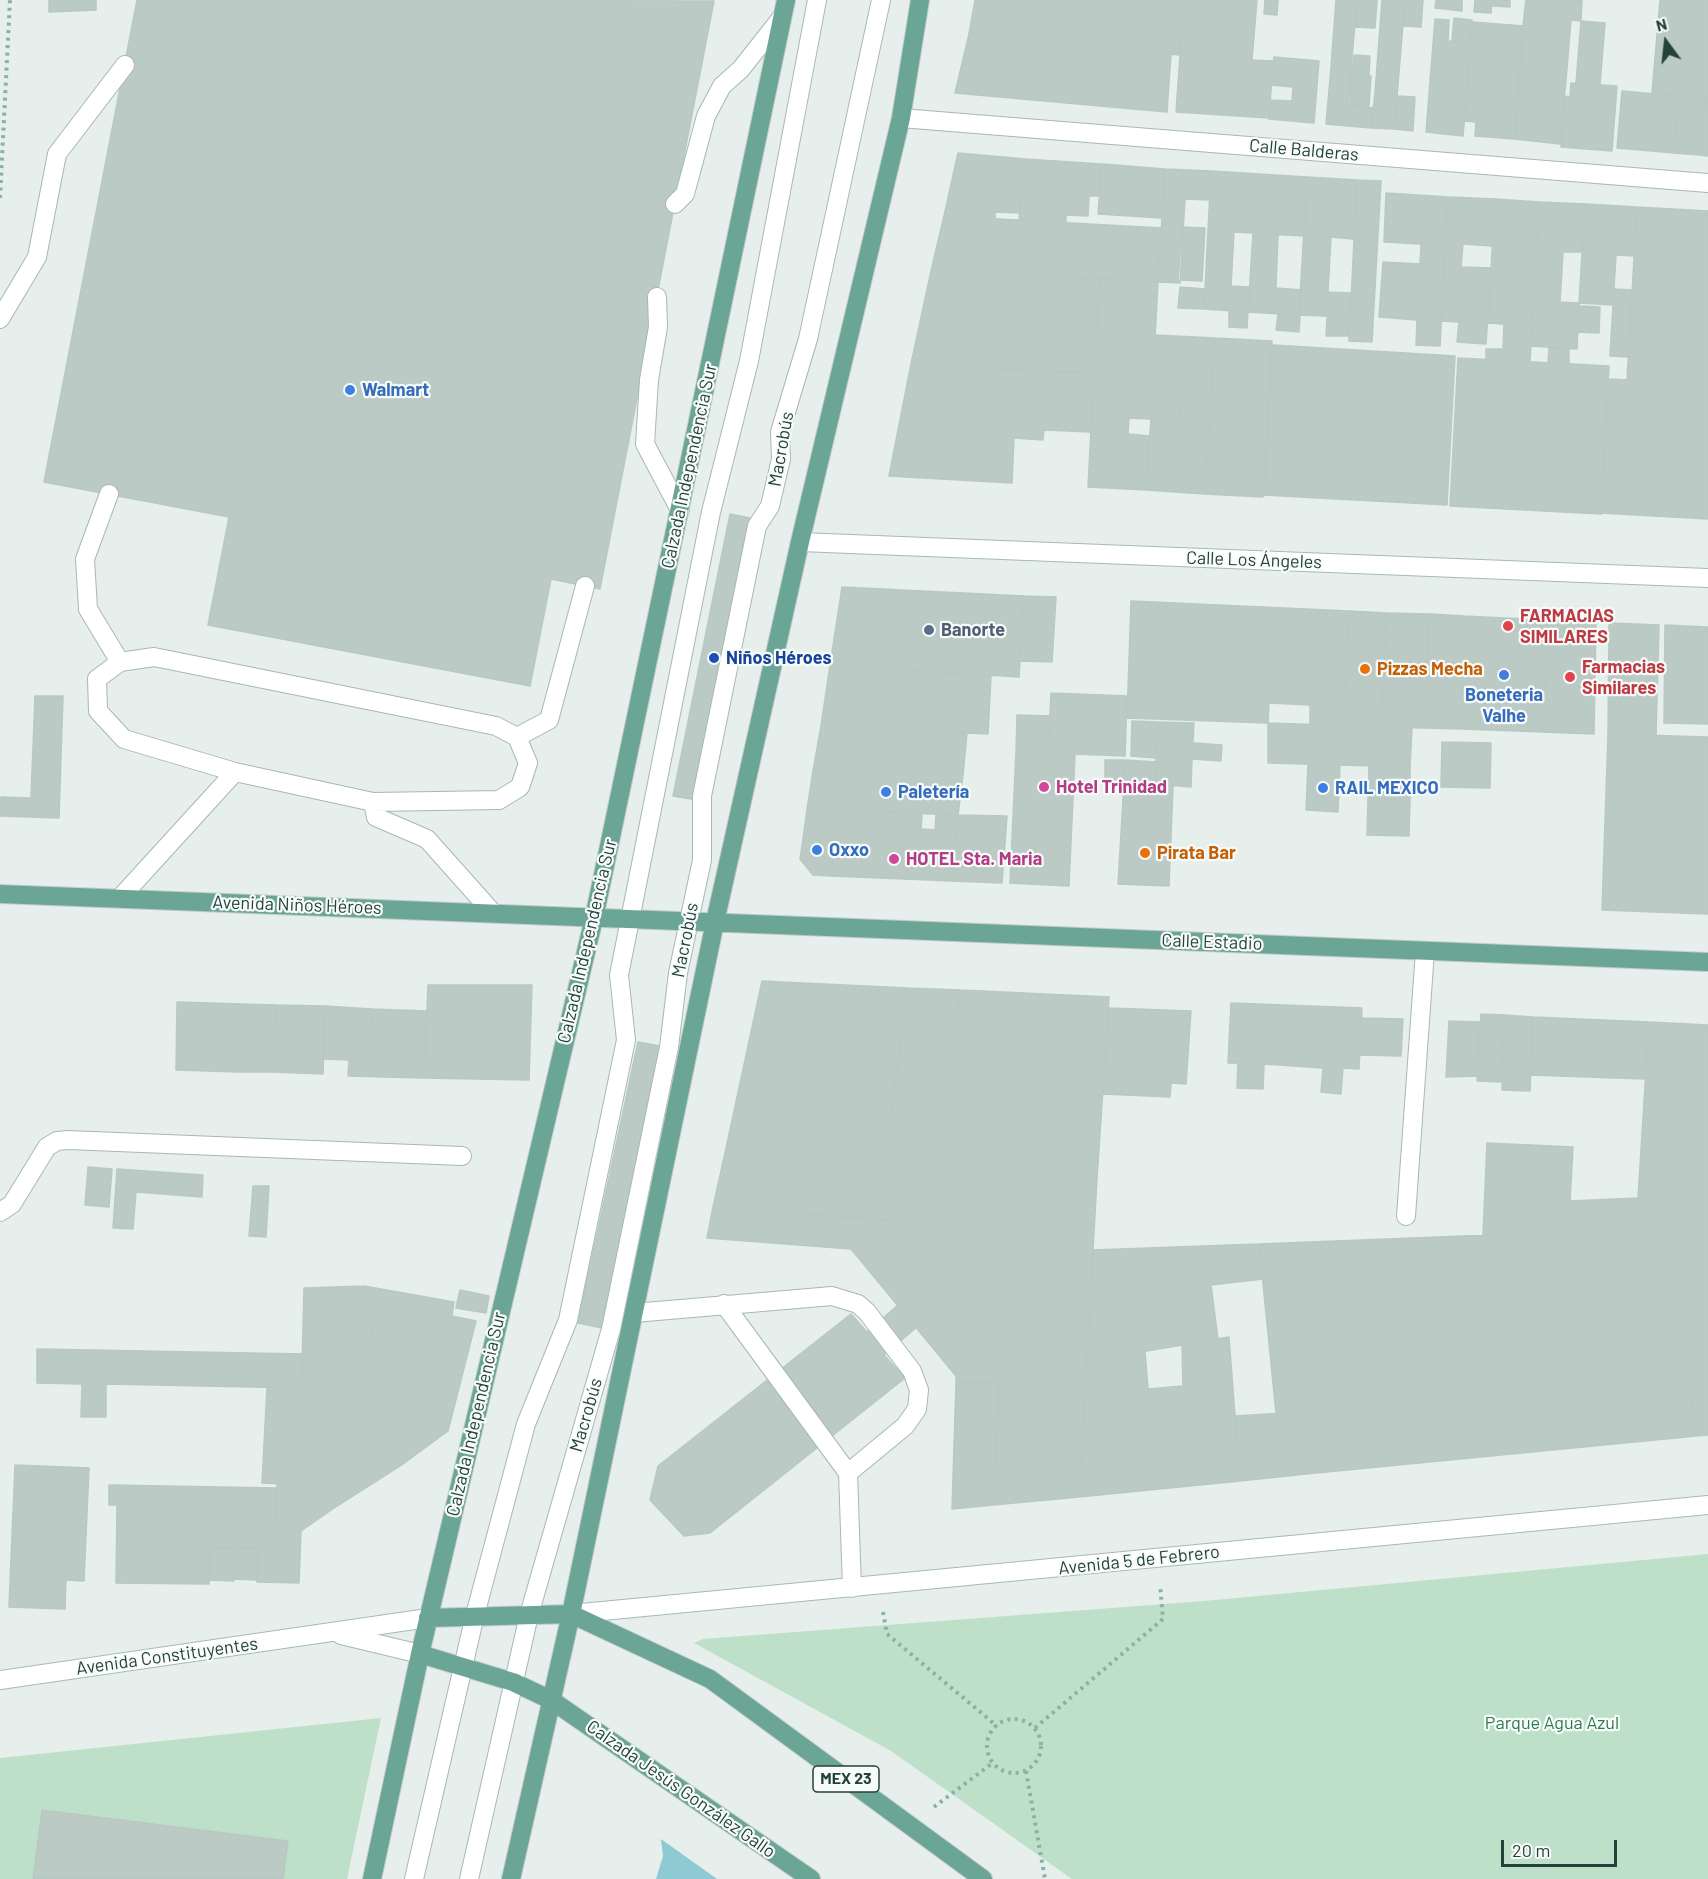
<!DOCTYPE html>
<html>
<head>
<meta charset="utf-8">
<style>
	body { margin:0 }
	#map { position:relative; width:1708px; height:1879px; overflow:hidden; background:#e6efeb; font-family:Barlow,sans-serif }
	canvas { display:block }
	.north { position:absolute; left:1636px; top:12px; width:60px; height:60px; -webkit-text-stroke:4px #f7fbf9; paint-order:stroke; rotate:345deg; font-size:16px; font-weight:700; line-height:24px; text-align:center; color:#24423a }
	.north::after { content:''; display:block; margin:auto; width:21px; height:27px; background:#24423a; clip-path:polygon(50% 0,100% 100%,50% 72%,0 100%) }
	.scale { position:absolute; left:1501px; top:1840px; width:116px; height:27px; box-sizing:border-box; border:3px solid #24423a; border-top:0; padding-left:8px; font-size:18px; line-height:21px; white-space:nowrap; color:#24423a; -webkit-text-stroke:4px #f7fbf9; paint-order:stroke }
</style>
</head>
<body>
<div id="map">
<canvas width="1708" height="1879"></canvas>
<div class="north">N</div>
<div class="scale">20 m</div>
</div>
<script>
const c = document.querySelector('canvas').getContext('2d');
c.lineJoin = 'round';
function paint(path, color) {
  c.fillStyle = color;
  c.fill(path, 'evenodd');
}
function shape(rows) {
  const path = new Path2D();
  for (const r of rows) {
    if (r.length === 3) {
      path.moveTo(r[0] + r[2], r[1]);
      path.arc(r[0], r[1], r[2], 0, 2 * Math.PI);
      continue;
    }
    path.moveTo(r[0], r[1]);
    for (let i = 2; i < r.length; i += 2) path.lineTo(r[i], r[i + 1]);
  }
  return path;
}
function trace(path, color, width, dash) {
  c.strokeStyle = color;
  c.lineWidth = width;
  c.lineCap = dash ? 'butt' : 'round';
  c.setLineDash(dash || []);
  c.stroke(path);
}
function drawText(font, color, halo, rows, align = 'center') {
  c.font = font + ' Barlow,sans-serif';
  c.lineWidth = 4.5;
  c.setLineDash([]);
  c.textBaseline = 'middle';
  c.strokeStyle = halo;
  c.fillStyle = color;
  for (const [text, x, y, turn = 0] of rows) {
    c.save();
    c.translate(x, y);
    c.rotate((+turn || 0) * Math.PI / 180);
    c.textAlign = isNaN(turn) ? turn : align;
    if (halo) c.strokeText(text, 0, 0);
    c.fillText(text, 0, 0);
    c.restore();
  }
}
paint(shape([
	[1708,1554,1708,1879,1072,1879,891,1751,694,1643,703,1639,1204,1601],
	[381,1718,347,1879,0,1879,0,1758]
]), '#bfe0c8');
paint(shape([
	[661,1839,717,1879,656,1879,663,1856]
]), '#8ec9d4');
const building = shape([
	[49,0,96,0,96,10,49,12,49,0],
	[137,0,714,1,600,589,551,579,530,686,208,625,229,517,44,482,137,0],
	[975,0,1184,0,1179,55,969,34,975,0],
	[1184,0,1257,0,1252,60,1273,61,1269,118,1176,112,1184,0],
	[1265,0,1278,0,1277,15,1264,14,1265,0],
	[1336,0,1357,0,1351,69,1331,67,1336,0],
	[1358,0,1377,0,1375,28,1355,27,1358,0],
	[1382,0,1405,0,1397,96,1375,93,1382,0],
	[1405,0,1423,0,1421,27,1404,26,1405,0],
	[1436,0,1462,0,1462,11,1435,8,1436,0],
	[1475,0,1492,0,1491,13,1474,12,1475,0],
	[1493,0,1510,0,1510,7,1493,6,1493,0],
	[1526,0,1582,0,1581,21,1524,16,1526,0],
	[1660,0,1708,0,1708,98,1652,93,1660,0],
	[1524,16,1571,20,1566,80,1519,76,1524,16],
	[1454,18,1472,20,1470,43,1452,41,1454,18],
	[1435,19,1449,20,1448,41,1471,43,1463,136,1426,132,1435,19],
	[1581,21,1605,23,1600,85,1576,83,1581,21],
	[1472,22,1524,26,1515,139,1475,136,1476,122,1464,121,1472,22],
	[969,34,1171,54,1167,112,955,93,969,34],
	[1354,55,1370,56,1369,76,1352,74,1354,55],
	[1274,57,1319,61,1314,123,1269,119,1270,100,1292,101,1293,87,1271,85,1274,57],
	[1331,67,1352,68,1348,106,1374,108,1371,128,1326,124,1331,67],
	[1352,75,1371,76,1369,106,1350,105,1352,75],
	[1519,76,1566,80,1560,144,1515,139,1519,76],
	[1571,83,1617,86,1612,151,1561,147,1564,96,1570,97,1571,83],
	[1622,91,1678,96,1674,153,1617,148,1622,91],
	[1375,93,1397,96,1395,129,1371,128,1375,93],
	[1397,96,1415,97,1413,131,1395,129,1397,96],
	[1678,96,1705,98,1700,155,1674,153,1678,96],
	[1705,98,1708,98,1708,156,1700,155,1705,98],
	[958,153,1025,159,1020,213,995,212,995,219,944,216,958,153],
	[1025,159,1101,164,1098,196,1089,196,1088,216,1066,215,1066,223,1019,220,1025,159],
	[1102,164,1165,169,1162,218,1098,214,1102,164],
	[1165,169,1211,171,1210,200,1185,199,1180,283,1158,282,1165,169],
	[1211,171,1307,177,1304,236,1234,232,1231,286,1249,287,1248,312,1204,309,1211,171],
	[1307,177,1357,180,1353,239,1331,237,1328,292,1350,293,1349,317,1299,315,1307,177],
	[1357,180,1381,181,1372,342,1349,341,1357,180],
	[1386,193,1448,197,1440,346,1416,345,1417,320,1379,317,1383,262,1420,264,1421,244,1384,242,1386,193],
	[1448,197,1495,199,1492,246,1463,244,1461,267,1491,268,1486,344,1457,342,1459,322,1441,321,1448,197],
	[1495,199,1539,202,1532,326,1488,323,1495,199],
	[1539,202,1585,204,1582,252,1563,252,1560,302,1579,303,1577,349,1531,346,1539,202],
	[1585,204,1637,207,1634,256,1616,255,1613,305,1579,303,1585,204],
	[1637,207,1708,211,1708,384,1627,380,1637,207],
	[944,216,1161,228,1158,282,931,271,944,216],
	[1182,227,1205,228,1202,281,1178,280,1182,227],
	[1253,233,1278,234,1276,288,1301,290,1299,315,1248,312,1253,233],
	[931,271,1099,280,1094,374,911,364,931,271],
	[1100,278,1158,282,1153,376,1094,373,1100,278],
	[1180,287,1205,289,1204,309,1178,308,1180,287],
	[1614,289,1633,290,1629,357,1610,356,1614,289],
	[1580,306,1600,307,1599,333,1578,332,1580,306],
	[1229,311,1248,312,1247,328,1229,327,1229,311],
	[1278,314,1300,316,1299,332,1276,330,1278,314],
	[1327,318,1349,318,1348,336,1326,336,1327,318],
	[1504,324,1532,326,1530,362,1486,360,1486,349,1503,349,1504,324],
	[1155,335,1215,338,1213,364,1184,362,1180,421,1151,419,1155,335],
	[1215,338,1272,341,1263,497,1205,494,1215,338],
	[1273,345,1455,356,1447,505,1264,495,1273,345],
	[1549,348,1569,349,1569,364,1548,363,1549,348],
	[1458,358,1609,366,1601,514,1450,506,1458,358],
	[1184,362,1213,364,1205,494,1146,490,1151,419,1180,421,1184,362],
	[911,364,1094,373,1091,432,1044,430,1043,440,1014,438,1012,483,889,476,911,364],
	[1094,373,1153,376,1151,419,1129,418,1128,434,1149,436,1146,490,1088,487,1094,373],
	[1609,379,1708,384,1708,519,1601,513,1609,379],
	[730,514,755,519,697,800,673,796,730,514],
	[842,587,1024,596,1019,677,830,665,842,587],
	[1024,596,1056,597,1052,662,1020,661,1024,596],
	[1131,601,1349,611,1343,726,1310,725,1310,705,1269,703,1268,723,1127,718,1131,601],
	[1349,611,1386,613,1382,727,1343,726,1349,611],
	[1386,613,1429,614,1424,728,1382,727,1386,613],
	[1429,614,1464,616,1462,729,1424,728,1429,614],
	[1464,616,1547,620,1543,732,1462,729,1464,616],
	[1547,620,1596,622,1594,734,1543,732,1547,620],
	[1609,623,1659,625,1656,736,1608,734,1609,623],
	[1665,625,1708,627,1708,724,1664,723,1665,625],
	[830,665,991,676,988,734,821,726,830,665],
	[1051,693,1127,696,1125,756,1048,753,1051,693],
	[35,696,63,696,59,818,0,816,1,797,31,798,35,696],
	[1017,715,1050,716,1048,753,1016,751,1017,715],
	[1132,721,1158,722,1156,758,1131,756,1132,721],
	[1158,722,1194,723,1192,759,1156,758,1158,722],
	[1268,723,1412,728,1410,767,1268,763,1268,723],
	[821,726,967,733,963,775,813,771,821,726],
	[1608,734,1708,737,1708,914,1602,910,1608,734],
	[1442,742,1491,743,1490,788,1441,787,1442,742],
	[1193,743,1222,745,1221,761,1192,759,1193,743],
	[1016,751,1075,754,1069,886,1010,883,1016,751],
	[1156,758,1192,759,1191,787,1155,784,1156,758],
	[1105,760,1125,760,1124,783,1105,782,1105,760],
	[1125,760,1156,762,1155,784,1124,783,1125,760],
	[1308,764,1340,765,1338,812,1306,810,1308,764],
	[1369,766,1410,767,1410,801,1368,798,1369,766],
	[813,771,963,775,958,815,807,809,813,771],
	[1124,783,1173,786,1169,886,1118,884,1124,783],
	[1368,798,1410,801,1409,836,1367,835,1368,798],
	[807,809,922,813,921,829,935,830,936,813,958,815,952,881,832,876,834,841,803,839,807,809],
	[958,815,1007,816,1002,883,952,881,958,815],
	[803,839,834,841,832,876,813,875,800,859,803,839],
	[762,981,907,988,885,1164,725,1153,762,981],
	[428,985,532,985,529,1080,424,1078,428,985],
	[907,988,960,990,957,1044,901,1041,907,988],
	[960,990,1109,997,1097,1179,885,1164,901,1041,957,1044,960,990],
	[177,1002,241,1004,239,1072,176,1070,177,1002],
	[1231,1003,1362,1008,1359,1069,1343,1068,1341,1094,1321,1092,1323,1068,1264,1064,1263,1089,1237,1088,1238,1063,1228,1063,1231,1003],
	[241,1004,276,1005,274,1072,239,1072,241,1004],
	[276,1005,325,1006,323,1074,274,1072,276,1005],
	[325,1006,372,1009,370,1061,325,1059,325,1006],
	[1109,1008,1191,1011,1186,1084,1171,1083,1170,1097,1103,1094,1109,1008],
	[372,1009,426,1011,424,1078,348,1076,349,1060,370,1061,372,1009],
	[1481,1014,1504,1015,1502,1082,1477,1081,1481,1014],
	[1504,1015,1533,1017,1530,1091,1502,1090,1504,1015],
	[1533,1017,1649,1022,1645,1079,1530,1075,1533,1017],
	[1362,1018,1403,1019,1401,1056,1359,1055,1362,1018],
	[1449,1021,1480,1022,1477,1076,1446,1077,1449,1021],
	[1649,1022,1708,1025,1708,1227,1636,1229,1649,1022],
	[638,1042,660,1046,602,1328,578,1323,638,1042],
	[1487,1143,1573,1147,1570,1201,1638,1198,1636,1229,1483,1235,1487,1143],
	[725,1153,1097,1179,1079,1497,993,1505,1001,1345,908,1221,713,1207,725,1153],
	[88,1167,112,1169,109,1207,85,1205,88,1167],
	[117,1169,203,1175,202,1197,136,1192,133,1229,113,1228,117,1169],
	[253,1186,269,1186,266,1237,249,1236,253,1186],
	[713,1207,881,1220,851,1249,707,1238,713,1207],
	[881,1220,908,1221,1001,1345,1000,1383,956,1383,956,1376,851,1249,881,1220],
	[1708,1227,1708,1435,1696,1436,1669,1228,1708,1227],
	[1669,1228,1696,1436,1306,1474,1300,1412,1276,1413,1259,1244,1669,1228],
	[1259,1244,1263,1279,1211,1285,1218,1339,1087,1361,1093,1250,1259,1244],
	[364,1286,357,1324,373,1327,357,1428,347,1442,301,1408,304,1288,364,1286],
	[364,1286,454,1302,452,1316,476,1321,448,1431,403,1464,357,1428,373,1327,357,1324,364,1286],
	[460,1290,489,1296,486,1313,456,1308,460,1290],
	[898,1305,917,1327,884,1355,905,1378,710,1533,684,1536,650,1500,658,1466,851,1314,867,1332,898,1305],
	[1229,1337,1240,1481,1079,1497,1087,1361,1145,1351,1148,1389,1183,1386,1182,1345,1229,1337],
	[37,1349,303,1354,302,1388,106,1384,106,1417,81,1417,82,1384,37,1383,37,1349],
	[956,1383,1000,1383,993,1505,952,1509,956,1383],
	[267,1387,302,1388,301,1408,347,1442,312,1485,262,1483,267,1387],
	[1300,1412,1306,1474,1240,1481,1235,1416,1300,1412],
	[357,1428,403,1464,337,1506,312,1485,357,1428],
	[15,1465,89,1468,84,1581,66,1580,65,1609,9,1607,15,1465],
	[277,1484,312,1485,337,1506,301,1531,274,1531,277,1484],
	[109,1485,277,1488,276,1507,109,1505,109,1485],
	[117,1505,276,1507,274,1548,209,1547,209,1584,116,1583,117,1505],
	[274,1531,301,1531,299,1583,257,1582,258,1548,274,1548,274,1531],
	[209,1548,234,1548,234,1581,209,1580,209,1548],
	[235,1548,257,1548,257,1580,234,1579,235,1548],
	[42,1810,288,1841,283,1879,33,1879,42,1810]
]);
paint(building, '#bbcac4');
trace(building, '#b8c9c2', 1.5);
const lane = shape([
	[675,204,685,194,706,116,722,86,741,69,782,17],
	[657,297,658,327,649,380,645,444,680,510],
	[0,319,37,257,57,154,125,65],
	[109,494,85,559,88,609,120,662],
	[154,657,496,726,517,737,528,763,520,787,499,800,373,802,235,772,124,739,98,711,97,679,120,662,154,657],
	[517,737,549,720,585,586],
	[373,802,376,817,427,839,493,913],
	[120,898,235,772],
	[0,1212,12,1204,47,1147,57,1141,68,1140,462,1156],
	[1406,1216,1425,951],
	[724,1304,848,1473],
	[634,1313,832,1296,858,1304,867,1312,912,1371,919,1390,917,1409,905,1426,848,1473,852,1588],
	[414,1879,475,1615,526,1424,568,1320,626,1040,619,975,711,512,749,361,817,0],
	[469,1879,529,1615,611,1329,669,1047,678,973,702,860,702,796,757,526,770,506,781,459,780,432,808,339,881,0]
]);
const street = shape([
	[901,118,1708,183]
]);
const secondary = shape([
	[800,542,1708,578],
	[571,1614,1708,1505],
	[341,1635,420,1654],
	[0,1680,428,1618]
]);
const primary = shape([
	[0,894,1708,962],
	[428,1618,571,1614,710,1679,983,1879],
	[420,1654,513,1682,551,1700,811,1879],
	[372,1879,420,1654,594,918,786,0],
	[511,1879,571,1614,715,922,800,542,901,118,920,0]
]);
trace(lane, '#a8b8b2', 20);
trace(street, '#a8b8b2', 20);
trace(secondary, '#a4bbb3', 20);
trace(primary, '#c2cac8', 20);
trace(shape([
	[0,198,10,0],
	[883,1612,887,1634,997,1726],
	[1014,1746,27],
	[1035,1728,1163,1619,1160,1585],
	[1026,1771,1045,1879],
	[934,1807,994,1762]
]), '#86b3a5', 4, [3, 4.5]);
trace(lane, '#fff', 18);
trace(street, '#fff', 18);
trace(secondary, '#fff', 18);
trace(primary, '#6aa596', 18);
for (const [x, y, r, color] of [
	[350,390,6,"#3f7fe0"],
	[1508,626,6,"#e0444e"],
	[929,630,6,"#5c6f8a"],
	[714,658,6,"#1a4fb4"],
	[1365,669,6,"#e8710a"],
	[1504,675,6,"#3f7fe0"],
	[1570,677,6,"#e0444e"],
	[1044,787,6,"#d1479c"],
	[1323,788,6,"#3f7fe0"],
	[886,792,6,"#3f7fe0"],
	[817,850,6,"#3f7fe0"],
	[1145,853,6,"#e8710a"],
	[894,859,6,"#d1479c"]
]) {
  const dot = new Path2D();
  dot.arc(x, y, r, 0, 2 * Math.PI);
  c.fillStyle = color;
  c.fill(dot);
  trace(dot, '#f7fbf9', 2);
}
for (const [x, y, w] of [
	[846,1779,66]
]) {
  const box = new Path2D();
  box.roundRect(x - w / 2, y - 13, w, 26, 4.5);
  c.fillStyle = '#f7fbf9';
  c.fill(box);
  trace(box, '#24423a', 1.5);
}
drawText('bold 16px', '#24423a', null, [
	["MEX 23",846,1779]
]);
drawText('18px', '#24423a', '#f7fbf9', [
	["Calle Balderas",1304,150,5],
	["Macrobús",781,449,-80],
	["Calzada Independencia Sur",689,466,-78],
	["Calle Los Ángeles",1254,560,2],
	["Avenida Niños Héroes",297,905,2],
	["Macrobús",685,940,-79],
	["Calzada Independencia Sur",587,941,-77],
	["Calle Estadio",1212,942,2],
	["Calzada Independencia Sur",476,1414,-77],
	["Macrobús",586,1415,-74],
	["Avenida 5 de Febrero",1139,1560,-6],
	["Avenida Constituyentes",167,1656,-8],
	["Calzada Jesús González Gallo",681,1789,35]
]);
drawText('bold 18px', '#366cbe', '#f7fbf9', [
	["Walmart",362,390],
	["Boneteria",1504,695,"center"],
	["Valhe",1504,716,"center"],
	["RAIL MEXICO",1335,788],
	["Paletería",898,792],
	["Oxxo",829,850]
], 'left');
drawText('bold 18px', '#be3a42', '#f7fbf9', [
	["FARMACIAS",1520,616],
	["SIMILARES",1520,637],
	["Farmacias",1582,667],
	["Similares",1582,688]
], 'left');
drawText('bold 18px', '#4e5e75', '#f7fbf9', [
	["Banorte",941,630]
], 'left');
drawText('bold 18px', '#164399', '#f7fbf9', [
	["Niños Héroes",726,658]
], 'left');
drawText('bold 18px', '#c56008', '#f7fbf9', [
	["Pizzas Mecha",1377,669],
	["Pirata Bar",1157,853]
], 'left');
drawText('bold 18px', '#b23c85', '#f7fbf9', [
	["Hotel Trinidad",1056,787],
	["HOTEL Sta. Maria",906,859]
], 'left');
drawText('18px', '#2d7a4b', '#f7fbf9', [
	["Parque Agua Azul",1552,1723]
]);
</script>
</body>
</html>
